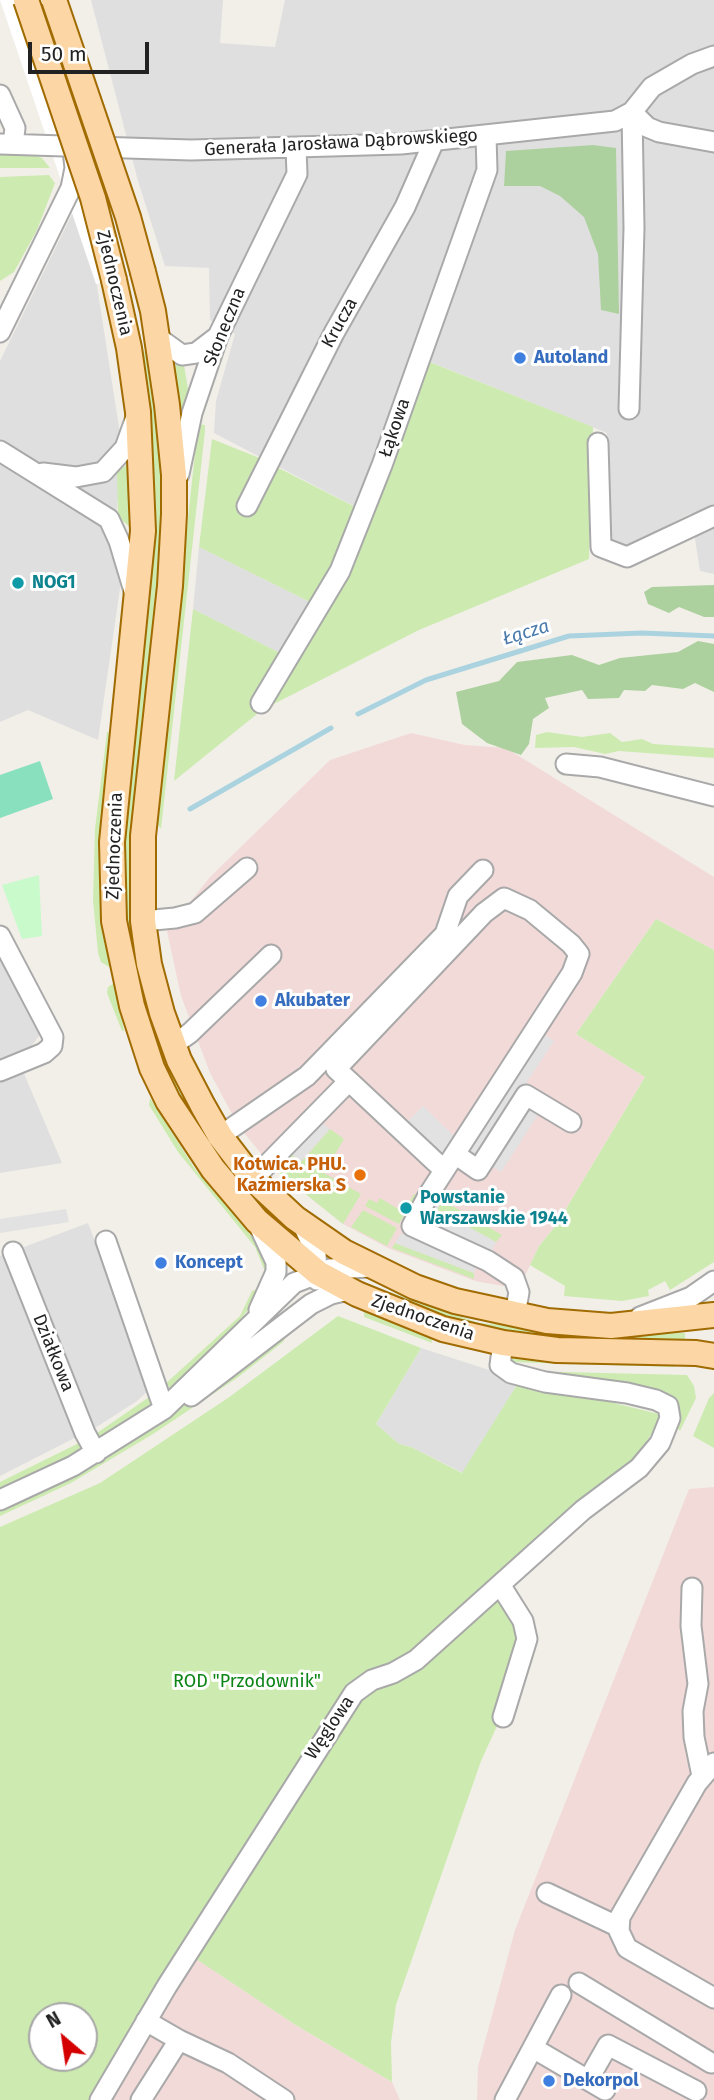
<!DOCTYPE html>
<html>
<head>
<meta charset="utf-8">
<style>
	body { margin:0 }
	#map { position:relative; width:714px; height:2100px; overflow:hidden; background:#f2efe9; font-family:"Fira Sans",sans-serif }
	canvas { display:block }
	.north { position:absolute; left:28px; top:2002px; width:70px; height:70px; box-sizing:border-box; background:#fff; border:2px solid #a7a7a7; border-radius:50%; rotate:331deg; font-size:19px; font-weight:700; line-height:28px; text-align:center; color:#222 }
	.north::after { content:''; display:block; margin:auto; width:24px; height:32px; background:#d40000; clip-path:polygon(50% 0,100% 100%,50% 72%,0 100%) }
	.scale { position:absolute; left:28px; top:42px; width:121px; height:32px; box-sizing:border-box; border:4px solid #222; border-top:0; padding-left:9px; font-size:21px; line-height:24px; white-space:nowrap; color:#222; -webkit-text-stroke:5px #fff; paint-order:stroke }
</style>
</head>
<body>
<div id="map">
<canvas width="714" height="2100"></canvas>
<div class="north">N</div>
<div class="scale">50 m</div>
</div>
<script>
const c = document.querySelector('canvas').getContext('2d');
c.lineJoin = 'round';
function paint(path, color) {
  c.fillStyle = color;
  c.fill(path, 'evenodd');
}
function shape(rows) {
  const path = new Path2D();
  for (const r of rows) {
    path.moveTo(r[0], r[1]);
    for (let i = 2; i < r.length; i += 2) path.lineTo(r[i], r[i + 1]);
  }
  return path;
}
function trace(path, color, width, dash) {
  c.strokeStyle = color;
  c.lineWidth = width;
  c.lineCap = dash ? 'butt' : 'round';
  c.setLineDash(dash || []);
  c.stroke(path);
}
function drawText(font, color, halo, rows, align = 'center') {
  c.font = font + ' "Fira Sans",sans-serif';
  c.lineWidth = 6;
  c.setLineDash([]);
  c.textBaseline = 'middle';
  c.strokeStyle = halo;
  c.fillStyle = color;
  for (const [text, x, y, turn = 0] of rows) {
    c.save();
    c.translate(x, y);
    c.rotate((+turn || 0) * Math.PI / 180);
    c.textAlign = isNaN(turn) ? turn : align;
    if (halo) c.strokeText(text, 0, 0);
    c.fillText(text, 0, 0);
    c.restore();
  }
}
paint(shape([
	[91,0,223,0,220,43,275,47,285,0,714,0,714,574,700,571,691,513,606,557,607,433,413,355,369,514,214,433,216,401,235,334,210,320,209,268,165,266,138,181],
	[75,208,97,286,123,453,116,517,126,547,98,740,28,710,0,722,0,361],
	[199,547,316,605,288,657,193,609],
	[0,936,40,1009,39,1036,19,1062,62,1163,0,1173],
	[88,1223,152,1387,137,1401,98,1426,0,1476,0,1256],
	[421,1348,520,1380,463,1473,411,1447,399,1444,376,1424]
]), '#e0dfdf');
paint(shape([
	[411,733,465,745,506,748,714,877,714,950,656,919,576,1034,645,1077,557,1224,539,1246,519,1289,475,1281,388,1248,343,1224,273,1168,239,1127,210,1073,181,996,167,931,210,877,330,760],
	[714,1487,714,2100,477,2100,478,2067,515,1930,689,1489],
	[195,1958,294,2024,392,2082,400,2100,112,2100]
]), '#f2dad9');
paint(shape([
	[0,154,34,155,42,158,50,168,0,168],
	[49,175,55,183,37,230,14,272,0,281,0,177],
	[137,338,151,364,165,486,140,960,130,963,123,921,121,831,134,708],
	[412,355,593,427,589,559,419,630,262,710,174,781,193,609,288,657,316,605,199,547,212,439,257,457,369,514],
	[171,362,184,365,188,389,192,392,183,419,180,418],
	[198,424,205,425,205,431,161,829,156,823],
	[129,463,132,529,118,517,117,472],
	[107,732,111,732,113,966,109,967,101,962,98,953,93,900,95,829],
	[547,732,582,737,610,733,622,742,642,739,653,744,714,748,714,758,619,751,605,754,574,747,535,748,536,735],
	[656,919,714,950,714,1262,670,1290,665,1281,648,1290,649,1296,622,1301,564,1296,565,1286,530,1265,539,1246,557,1224,645,1077,576,1034],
	[143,977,152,1011,299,1242,275,1224,221,1162,174,1089,134,979],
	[116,982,124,1031,122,1031,107,993,108,987],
	[150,1098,195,1169,260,1246,268,1269,266,1274,255,1247,178,1152,149,1105],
	[330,1129,344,1139,324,1173,361,1194,343,1224,273,1168,288,1152,302,1161],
	[414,1194,416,1195,399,1224,365,1206,369,1199,377,1203,380,1198,403,1212],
	[442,1200,502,1235,496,1242,437,1210],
	[363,1210,397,1228,387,1246,351,1227],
	[395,1243,474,1273,474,1279,392,1248],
	[375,1287,479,1323,616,1334,685,1333,685,1343,515,1336,478,1329,373,1293],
	[257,1289,263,1290,231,1332,172,1388,164,1385,240,1316,252,1291],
	[364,1310,431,1336,432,1343,364,1317],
	[338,1316,421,1348,376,1424,399,1444,411,1447,462,1473,520,1380,663,1415,632,1465,494,1587,524,1634,495,1718,497,1726,481,1761,396,2005,391,2043,392,2082,294,2024,184,1951,94,2100,0,2100,0,1527,100,1483,228,1398],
	[42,2016,84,2016,84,2058,42,2058],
	[288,1333,283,1342,237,1378,153,1434,71,1483,0,1516,0,1510,95,1463,153,1427],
	[509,1356,682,1364,673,1367,508,1362],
	[521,1371,687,1375,694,1386,696,1398,680,1431,676,1426,678,1411],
	[155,1393,155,1403,101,1437,94,1435],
	[714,1393,714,1448,693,1436,709,1398],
	[81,1442,79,1452,0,1491,0,1482]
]), '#cdebb0');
paint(shape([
	[593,145,616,148,619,314,601,310,598,254,584,217,560,196,540,186,504,186,506,151],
	[714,585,714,617,704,617,679,607,669,613,648,604,644,592,652,587],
	[698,641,714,644,714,692,695,683,683,689,652,685,645,691,624,690,619,698,588,699,582,690,545,698,549,708,533,719,529,744,521,755,487,743,462,724,456,692,499,681,517,662,572,655,599,665,620,658,678,652]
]), '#add19e');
paint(shape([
	[39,875,42,936,22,939,2,885]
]), '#c8facc');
paint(shape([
	[40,761,53,799,0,818,0,775]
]), '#88e0be');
paint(shape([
	[542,1033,554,1041,478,1156,467,1149],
	[526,1105,539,1113,501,1172,488,1164],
	[423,1106,457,1139,440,1157,405,1124],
	[319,1121,330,1129,301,1161,288,1152],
	[433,1199,441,1203,437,1210,496,1242,491,1252,423,1217],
	[66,1209,69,1222,0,1233,0,1219],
	[401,1233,478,1262,474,1273,395,1243]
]), '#e2e2e2');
paint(shape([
	[0,0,30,0,124,277,96,284]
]), '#fff');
trace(shape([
	[358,714,426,680,569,636,642,633,714,636],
	[190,809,331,728]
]), '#aad3df', 5);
const minor = shape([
	[0,95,15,128,13,144],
	[632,112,647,127,659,132,714,142],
	[0,144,191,150,401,144,615,121,632,112],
	[0,332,71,188,75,168,73,150],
	[157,337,182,355,196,353,217,337],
	[629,409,634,228,632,112,652,87,692,64,714,56],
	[598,443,601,547,627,557,714,516],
	[0,451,109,519,119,541,134,591],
	[43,473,76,477,103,472,125,448,135,420],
	[179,474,192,413,218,336,297,174,296,148],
	[247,506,334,333,405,207,434,141],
	[261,703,340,571,382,465,487,170,486,136],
	[566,764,600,767,714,796],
	[143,921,175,918,195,913,247,868],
	[0,936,53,1037,52,1046,44,1053,0,1071],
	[173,1045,190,1033,271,955],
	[349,1081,444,1170],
	[220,1136,307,1076,445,934,458,896,483,870],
	[455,1154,478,1170,526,1095,571,1122],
	[253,1179,349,1081,336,1069,484,913,504,898,530,910,571,944,579,954,572,973,429,1194,412,1226,488,1261,514,1278,519,1292,515,1315],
	[302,1223,316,1253,317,1280],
	[106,1241,164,1409],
	[13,1252,85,1433,96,1453],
	[259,1310,276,1272,276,1262,260,1228],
	[640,1317,691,1297,714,1281],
	[191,1396,311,1304,331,1294,349,1290],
	[0,1500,73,1466,164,1409,294,1283,330,1269,371,1267],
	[501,1586,523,1621,527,1639,503,1717],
	[692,1588,691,1626,698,1684,693,1711,694,1737,702,1776],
	[714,1763,697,1783,620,1917,619,1931,627,1948,714,1998],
	[547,1893,619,1927],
	[579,1983,711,2063],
	[146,2021,179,2040],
	[533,2048,605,2090],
	[588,2080,608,2045,696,2091],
	[100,2100,167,1986,354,1693,372,1680,393,1673,416,1660,583,1510,639,1468,660,1443,670,1418,668,1406,656,1400,627,1393,545,1382,511,1373,500,1365,503,1343],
	[141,2100,179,2040,228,2063,284,2100],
	[505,2100,561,1995]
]);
const major = shape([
	[143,272,153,311,167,405,174,475,174,514,170,586,143,836,143,921,149,964,162,1013,179,1060,203,1106,220,1136,253,1179,295,1218,344,1252,415,1287,455,1301,547,1321,611,1326,714,1315],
	[114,280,129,348,138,412,143,531,112,842,114,921,132,1006,152,1068,168,1101,213,1169,257,1221,318,1273,357,1294,443,1329,503,1343,557,1350,696,1353,714,1356]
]);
trace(minor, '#a9a9a9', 23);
trace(major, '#a06b00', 28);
trace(minor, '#fff', 19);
trace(major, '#fcd6a4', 24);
const majorBridge = shape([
	[26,0,93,198,114,280],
	[54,0,128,217,143,272]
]);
trace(majorBridge, '#a06b00', 28, []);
trace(majorBridge, '#fcd6a4', 24);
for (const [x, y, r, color] of [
	[520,358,7,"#3f7fe0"],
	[18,583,7,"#0f9aa8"],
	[261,1001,7,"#3f7fe0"],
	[360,1175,7,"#e8710a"],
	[406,1208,7,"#0f9aa8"],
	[161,1263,7,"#3f7fe0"],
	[549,2081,7,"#3f7fe0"]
]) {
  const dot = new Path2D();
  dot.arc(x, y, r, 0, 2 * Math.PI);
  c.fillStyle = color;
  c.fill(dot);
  trace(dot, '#fff', 2.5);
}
drawText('18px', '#222', '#fff', [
	["Generała Jarosława Dąbrowskiego",341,143,-3],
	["Zjednoczenia",114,283,77],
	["Krucza",340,323,-61],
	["Słoneczna",225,327,-68],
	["Łąkowa",395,428,-71],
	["Zjednoczenia",115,846,-88],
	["Zjednoczenia",423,1318,19],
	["Działkowa",53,1353,68],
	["Węglowa",330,1728,-56]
]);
drawText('bold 18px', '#366cbe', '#fff', [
	["Autoland",534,358],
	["Akubater",275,1001],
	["Koncept",175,1263],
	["Dekorpol",563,2081]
], 'left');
drawText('bold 18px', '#0d838f', '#fff', [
	["NOG1",32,583],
	["Powstanie",420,1198],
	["Warszawskie 1944",420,1219]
], 'left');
drawText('bold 18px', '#c56008', '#fff', [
	["Kotwica. PHU.",346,1165],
	["Kaźmierska S",346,1186]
], 'right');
drawText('18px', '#0c8416', '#fff', [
	["ROD \"Przodownik\"",247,1682]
]);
drawText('italic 19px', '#4a7aab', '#fff', [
	["Łącza",526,633,-17]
]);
</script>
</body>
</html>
